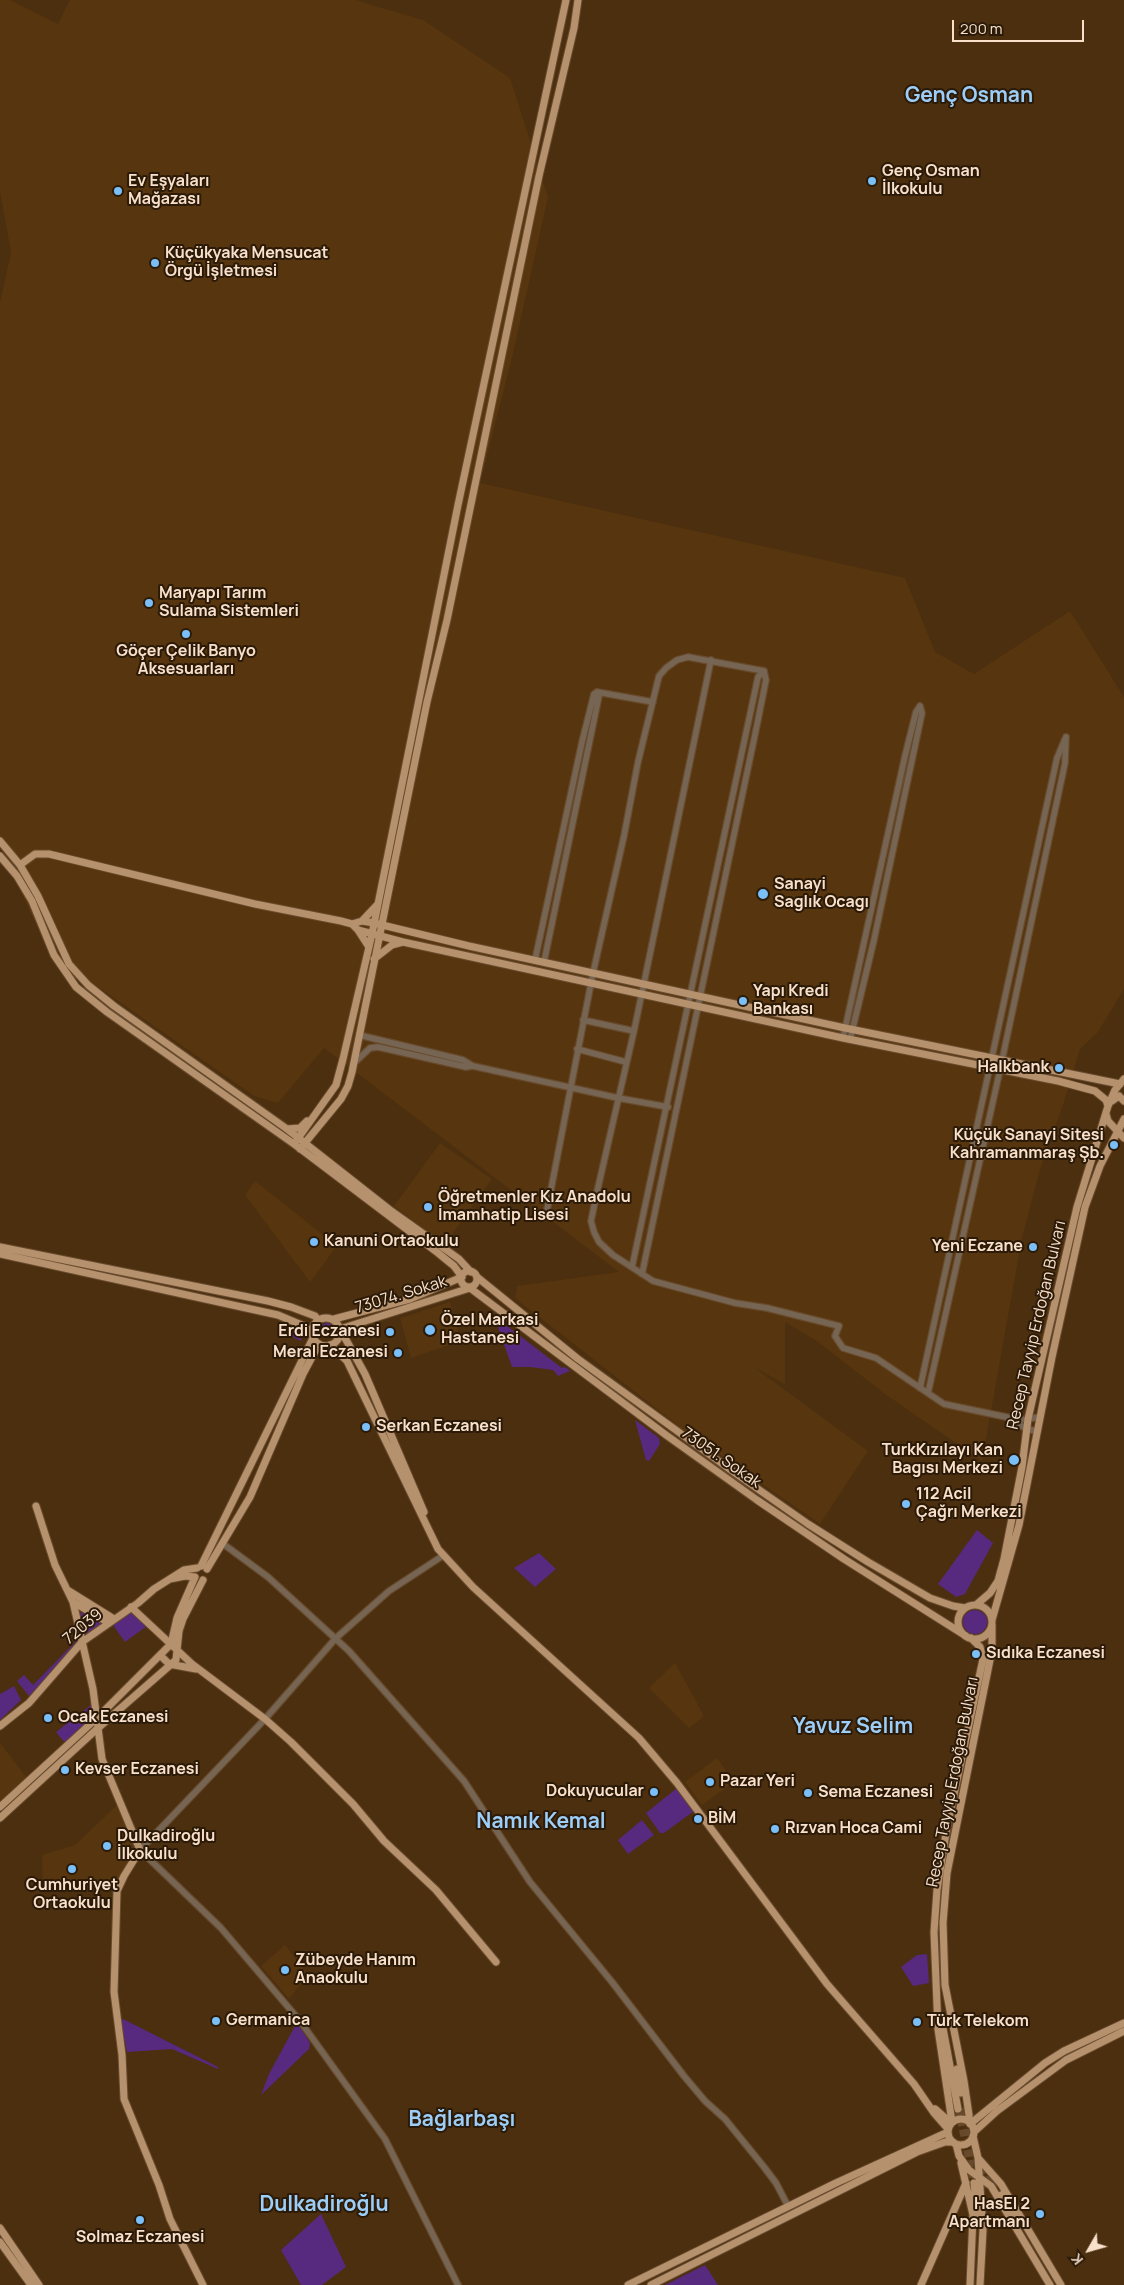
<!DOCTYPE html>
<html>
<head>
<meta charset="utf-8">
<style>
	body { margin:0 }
	#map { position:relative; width:1124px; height:2285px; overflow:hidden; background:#4c2f0f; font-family:Manrope,sans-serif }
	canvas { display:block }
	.north { position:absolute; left:1064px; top:2225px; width:50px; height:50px; -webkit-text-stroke:4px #2b1a08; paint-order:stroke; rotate:232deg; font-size:14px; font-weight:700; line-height:20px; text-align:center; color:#f8e0cb }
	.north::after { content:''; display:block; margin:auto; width:18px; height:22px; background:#f8e0cb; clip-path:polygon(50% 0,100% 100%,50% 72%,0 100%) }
	.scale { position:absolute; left:952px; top:20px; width:132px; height:22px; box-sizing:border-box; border:2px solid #f8e0cb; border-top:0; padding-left:6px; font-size:15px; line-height:18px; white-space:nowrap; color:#f8e0cb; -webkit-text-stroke:4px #2b1a08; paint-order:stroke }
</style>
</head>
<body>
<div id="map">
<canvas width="1124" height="2285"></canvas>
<div class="north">K</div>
<div class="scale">200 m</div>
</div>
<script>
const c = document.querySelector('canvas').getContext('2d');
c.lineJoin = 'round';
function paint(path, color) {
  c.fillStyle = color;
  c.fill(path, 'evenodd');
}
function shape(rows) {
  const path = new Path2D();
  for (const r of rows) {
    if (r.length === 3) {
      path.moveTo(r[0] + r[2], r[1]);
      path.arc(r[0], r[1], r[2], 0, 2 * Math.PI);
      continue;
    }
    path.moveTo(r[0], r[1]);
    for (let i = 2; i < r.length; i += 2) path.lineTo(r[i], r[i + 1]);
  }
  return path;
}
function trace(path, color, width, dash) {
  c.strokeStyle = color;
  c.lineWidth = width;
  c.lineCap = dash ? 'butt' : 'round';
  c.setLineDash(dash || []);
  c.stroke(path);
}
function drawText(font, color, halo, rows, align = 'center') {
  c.font = font + ' Manrope,sans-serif';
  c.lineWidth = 4;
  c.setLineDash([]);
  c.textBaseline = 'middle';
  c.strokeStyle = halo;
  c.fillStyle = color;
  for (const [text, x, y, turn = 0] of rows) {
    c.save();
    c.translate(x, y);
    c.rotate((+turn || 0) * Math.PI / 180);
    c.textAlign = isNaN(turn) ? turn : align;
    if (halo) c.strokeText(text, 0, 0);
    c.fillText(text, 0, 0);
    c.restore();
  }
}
paint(shape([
	[0,0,10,0,58,24,70,0,355,0,423,20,510,78,548,197,512,358,480,483,905,578,935,652,974,674,1070,611,1124,697,1124,989,1098,1032,1080,1049,1063,1105,1040,1169,1022,1238,982,1461,885,1394,817,1341,785,1322,785,1384,755,1368,868,1451,820,1524,684,1430,515,1298,517,1286,619,1272,324,1048,278,1103,254,1096,84,977,62,959,41,935,0,846,0,302,11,253,0,191],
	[440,1143,492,1179,445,1244,394,1206],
	[255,1181,337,1246,310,1282,245,1195],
	[450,1302,461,1341,411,1358,400,1318],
	[675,1663,703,1714,703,1717,689,1728,649,1688],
	[0,1743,27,1778,0,1801],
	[717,1758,734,1782,702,1805,685,1782],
	[116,1806,120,1807,137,1848,114,1887,43,1889,42,1855,75,1845],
	[285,1945,308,1975,289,1999,261,1966]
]), '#57350e');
paint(shape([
	[494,1316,562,1368,565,1367,570,1371,558,1376,553,1370,530,1367,512,1367],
	[327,1330,7],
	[282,1323,299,1330,302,1335,301,1341,279,1331],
	[635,1420,659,1438,660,1444,649,1461,646,1460],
	[977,1530,993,1543,965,1594,956,1597,938,1584],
	[539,1553,556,1569,535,1587,514,1568],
	[975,1622,12],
	[132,1611,147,1626,125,1642,113,1625],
	[80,1612,104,1622,86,1636],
	[79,1638,80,1642,29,1696,17,1681,24,1675,33,1685],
	[14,1686,21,1700,0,1720,0,1694],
	[91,1705,90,1720,65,1743,56,1732],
	[677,1788,694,1811,664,1833,660,1833,646,1813],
	[642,1820,654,1835,628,1854,618,1840],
	[927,1954,929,1983,913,1986,901,1967,917,1955],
	[123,2019,218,2067,218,2069,172,2049,127,2052,121,2021],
	[295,2026,300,2027,310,2043,309,2049,261,2095,269,2074],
	[321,2214,346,2267,322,2285,301,2285,281,2250],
	[705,2265,718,2285,665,2285]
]), '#57297f');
trace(shape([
	[964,2108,970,2144,975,2160,996,2188],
	[958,2109,974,2183]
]), '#664a2b', 7, [7, 3.5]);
const minor = shape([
	[711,660,634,1031,597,1192,591,1221,594,1232,599,1242,613,1255,653,1281,735,1303,767,1308,839,1326,835,1336,843,1348,876,1358,944,1404,1011,1418,1026,1429,1037,1431],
	[597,692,653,702],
	[535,960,582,742,594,694,597,692],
	[544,962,599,696,597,692],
	[583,1020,634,1031],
	[359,1035,463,1060,473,1066,618,1098,668,1107],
	[843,1038,905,756,916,712,920,706],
	[850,1040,874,940,922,713,920,706],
	[577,1049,626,1062],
	[354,1063,370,1048,378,1047,466,1067,473,1066],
	[547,1210,593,973,624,836,638,762,659,676,666,668,677,660,688,657,764,671],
	[632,1267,758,677,764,671],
	[642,1274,757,725,766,680,764,671],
	[920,1388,1057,758,1065,739],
	[928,1393,1000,1070,1065,763,1066,737],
	[1015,1418,1021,1420,1040,1417],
	[222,1543,268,1577,349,1651,464,1781,530,1882,612,1982,684,2076,705,2101,725,2119,764,2167,776,2183,788,2206],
	[444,1555,389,1591,336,1638,265,1719,140,1850,221,1928,300,2021,385,2139,458,2285]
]);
const major = shape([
	[0,841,20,865,38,896,69,964,88,985,114,1006,287,1129,390,1210,459,1259,471,1272],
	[0,856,17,876,32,901,54,955,76,987,107,1012,294,1144,438,1253,454,1266,462,1277,410,1299,334,1319],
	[20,865,35,854,49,854,255,904,341,921,352,924,358,930,403,942,843,1038,1058,1081,1095,1091,1106,1100,1108,1106],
	[362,921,377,905],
	[352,924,362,921,374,923,469,946,845,1028,1120,1084],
	[358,930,369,947],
	[374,959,392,945,403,942],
	[1112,1101,1119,1096,1124,1101],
	[1106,1114,1108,1121,1124,1138],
	[287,1129,300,1128,307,1121],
	[294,1144,336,1085,343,1059,372,934,458,505,566,0],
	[300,1149,341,1099,348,1086,352,1072,427,702,447,620,539,176,574,28,578,0],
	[0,1247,268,1301,291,1307,315,1316,318,1320],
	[0,1254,278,1315,304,1326,312,1333],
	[469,1279,8],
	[477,1277,578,1359,735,1473,808,1524,868,1562,930,1598,953,1606,965,1608],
	[326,1332,14],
	[330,1345,347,1361,438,1549,473,1587,639,1738,677,1783,827,1984,914,2084,934,2113,948,2129],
	[36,1506,55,1565,73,1602,93,1689,102,1759,140,1850,124,1876,117,1891,114,1992,122,2055,124,2099,159,2185,170,2219,203,2285],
	[424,1512,365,1374,340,1329,470,1288,666,1435,757,1500,844,1559,966,1636],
	[201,1566,313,1338],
	[207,1569,250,1497,303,1374,319,1344],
	[69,1591,114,1619],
	[73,1602,109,1623],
	[976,1605,990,1593,998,1581,1004,1559,1022,1467,1028,1419,1077,1207,1108,1106,1115,1090,1124,1079],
	[975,1622,17],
	[131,1607,192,1664,265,1719,291,1742,353,1804,384,1841,436,1890,496,1962],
	[992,1620,1019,1525,1052,1357,1085,1207,1100,1166,1124,1119],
	[161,1656,169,1664,196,1669],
	[0,1726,29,1703,82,1642,138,1603,154,1589,184,1570,197,1568],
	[0,1807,97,1718,171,1644,177,1618,195,1577,185,1576,170,1579],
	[0,1818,98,1728,176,1660,179,1631,183,1619,203,1580],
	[942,2023,958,2109],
	[957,2069,961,2093],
	[935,2109,951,2123],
	[961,2132,13],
	[952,2122,938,2029,934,1932,937,1890,947,1827,983,1659,980,1647,971,1638],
	[969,2122,969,2115,964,2081,945,1985,943,1923,947,1873,992,1650,992,1625],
	[970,2124,1045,2063,1064,2051,1124,2023],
	[974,2132,997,2111,1066,2060,1124,2031],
	[973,2136,978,2158,1001,2184,1061,2285],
	[956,2144,959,2156,969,2170,991,2186,1050,2285],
	[978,2158,983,2230,980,2285],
	[961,2163,973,2215,970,2285],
	[974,2183,977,2215],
	[1001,2195,1017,2220],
	[0,2228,39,2285],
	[0,2242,31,2285],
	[628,2285,836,2183,948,2132],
	[651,2285,917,2152,945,2142,953,2142],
	[921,2285,966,2183]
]);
trace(minor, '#684b2d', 8);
trace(major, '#684b2d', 9);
trace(minor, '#776554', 5.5);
trace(major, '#b6916e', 7);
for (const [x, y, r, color] of [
	[872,181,5,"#7abff8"],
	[118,191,5,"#7abff8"],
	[155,263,5,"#7abff8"],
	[149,603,5,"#7abff8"],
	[186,634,5,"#7abff8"],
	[763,894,6,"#7abff8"],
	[743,1001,5,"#7abff8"],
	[1059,1068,5,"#7abff8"],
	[1114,1145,5,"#7abff8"],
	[428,1207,5,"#7abff8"],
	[314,1242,5,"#7abff8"],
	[1033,1247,5,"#7abff8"],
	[430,1330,6,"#7abff8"],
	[390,1332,5,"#7abff8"],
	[398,1353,5,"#7abff8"],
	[366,1427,5,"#7abff8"],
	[1014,1460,6,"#7abff8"],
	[906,1504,5,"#7abff8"],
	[976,1654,5,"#7abff8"],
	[48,1718,5,"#7abff8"],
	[65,1770,5,"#7abff8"],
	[710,1782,5,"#7abff8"],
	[654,1792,5,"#7abff8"],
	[808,1793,5,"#7abff8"],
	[698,1819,5,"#7abff8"],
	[775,1829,5,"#7abff8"],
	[107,1846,5,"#7abff8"],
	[72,1869,5,"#7abff8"],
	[285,1970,5,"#7abff8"],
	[216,2021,5,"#7abff8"],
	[917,2022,5,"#7abff8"],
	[1040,2214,5,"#7abff8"],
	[140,2220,5,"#7abff8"]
]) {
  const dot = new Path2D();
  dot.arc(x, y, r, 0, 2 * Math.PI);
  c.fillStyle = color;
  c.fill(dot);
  trace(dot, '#2b1a08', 2);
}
drawText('bold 16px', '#f8e0cb', '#2b1a08', [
	["Genç Osman",882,172],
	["İlkokulu",882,190],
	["Ev Eşyaları",128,182],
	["Mağazası",128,200],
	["Küçükyaka Mensucat",165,254],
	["Örgü İşletmesi",165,272],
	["Maryapı Tarım",159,594],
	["Sulama Sistemleri",159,612],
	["Göçer Çelik Banyo",186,652,"center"],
	["Aksesuarları",186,670,"center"],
	["Sanayi",774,885],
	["Saglık Ocagı",774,903],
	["Yapı Kredi",753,992],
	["Bankası",753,1010],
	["Halkbank",1049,1068,"right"],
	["Küçük Sanayi Sitesi",1104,1136,"right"],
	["Kahramanmaraş Şb.",1104,1154,"right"],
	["Öğretmenler Kız Anadolu",438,1198],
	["İmamhatip Lisesi",438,1216],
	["Kanuni Ortaokulu",324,1242],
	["Yeni Eczane",1023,1247,"right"],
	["Özel Markasi",441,1321],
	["Hastanesi",441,1339],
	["Erdi Eczanesi",380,1332,"right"],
	["Meral Eczanesi",388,1353,"right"],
	["Serkan Eczanesi",376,1427],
	["TurkKızılayı Kan",1003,1451,"right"],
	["Bagısı Merkezi",1003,1469,"right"],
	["112 Acil",916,1495],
	["Çağrı Merkezi",916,1513],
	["Sıdıka Eczanesi",986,1654],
	["Ocak Eczanesi",58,1718],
	["Kevser Eczanesi",75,1770],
	["Pazar Yeri",720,1782],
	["Dokuyucular",644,1792,"right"],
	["Sema Eczanesi",818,1793],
	["BİM",708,1819],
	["Rızvan Hoca Cami",785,1829],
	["Dulkadiroğlu",117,1837],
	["İlkokulu",117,1855],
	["Cumhuriyet",72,1886,"center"],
	["Ortaokulu",72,1904,"center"],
	["Zübeyde Hanım",295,1961],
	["Anaokulu",295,1979],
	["Germanica",226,2021],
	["Türk Telekom",927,2022],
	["HasEl 2",1030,2205,"right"],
	["Apartmanı",1030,2223,"right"],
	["Solmaz Eczanesi",140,2238,"center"]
], 'left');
drawText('16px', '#f8e0cb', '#2b1a08', [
	["73074. Sokak",401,1295,-17],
	["Recep Tayyip Erdoğan Bulvarı",1037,1325,-77],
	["73051. Sokak",721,1458,35],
	["72039",83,1627,-40],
	["Recep Tayyip Erdoğan Bulvarı",953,1782,-79]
]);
drawText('bold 21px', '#9ccef8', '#2b1a08', [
	["Genç Osman",969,96],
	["Yavuz Selim",853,1727],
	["Namık Kemal",541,1822],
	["Bağlarbaşı",462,2120],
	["Dulkadiroğlu",324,2205]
]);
</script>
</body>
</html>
